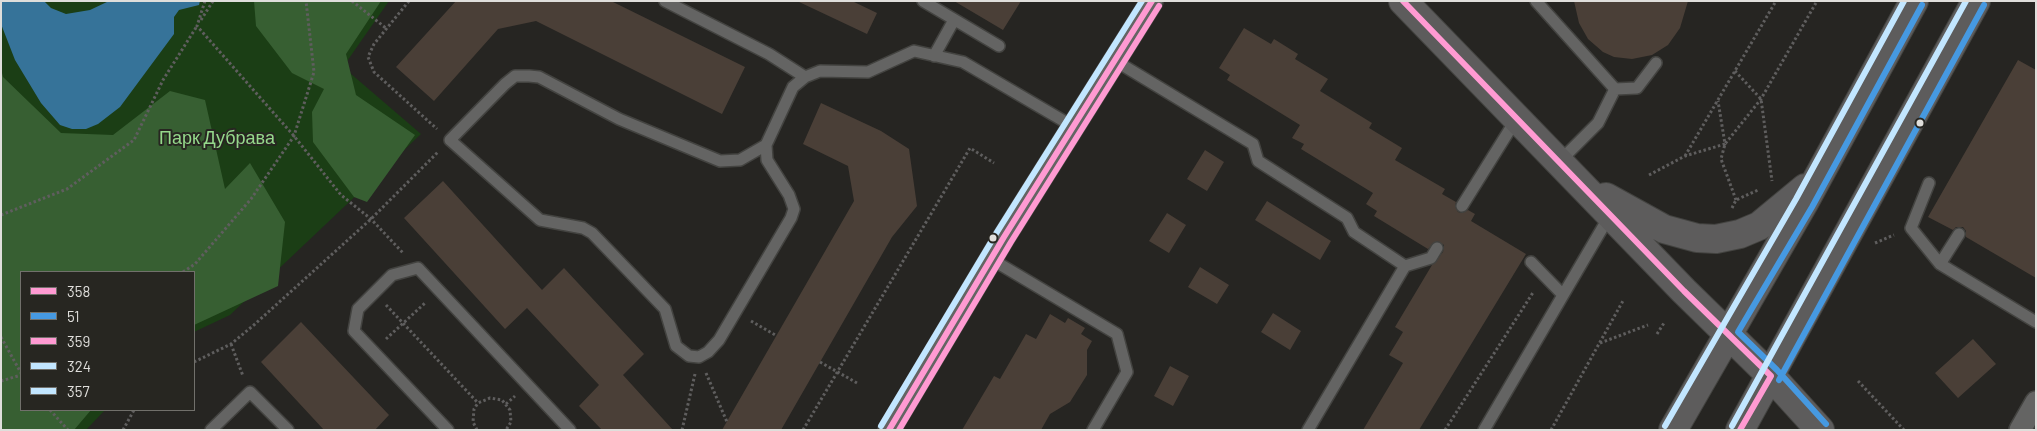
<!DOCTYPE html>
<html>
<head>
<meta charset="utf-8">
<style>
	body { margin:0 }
	#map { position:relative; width:2037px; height:431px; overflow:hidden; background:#262522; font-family:Barlow,sans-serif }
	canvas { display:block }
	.frame { position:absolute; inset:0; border:2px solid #dfdedb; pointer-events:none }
	.legend { position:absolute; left:20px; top:271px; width:175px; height:140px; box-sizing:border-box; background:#272621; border:1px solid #71706b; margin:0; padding:6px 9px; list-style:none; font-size:15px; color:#dfdedb }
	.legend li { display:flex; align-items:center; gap:10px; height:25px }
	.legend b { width:25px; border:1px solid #71706b }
</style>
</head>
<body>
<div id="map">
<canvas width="2037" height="431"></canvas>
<div class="frame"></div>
<ul class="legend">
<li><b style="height:6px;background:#ff9ad2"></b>358</li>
<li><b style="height:6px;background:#4699e1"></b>51</li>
<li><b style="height:6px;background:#ff9ad2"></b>359</li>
<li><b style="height:6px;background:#c2e6ff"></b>324</li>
<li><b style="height:6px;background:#c2e6ff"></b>357</li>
</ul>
</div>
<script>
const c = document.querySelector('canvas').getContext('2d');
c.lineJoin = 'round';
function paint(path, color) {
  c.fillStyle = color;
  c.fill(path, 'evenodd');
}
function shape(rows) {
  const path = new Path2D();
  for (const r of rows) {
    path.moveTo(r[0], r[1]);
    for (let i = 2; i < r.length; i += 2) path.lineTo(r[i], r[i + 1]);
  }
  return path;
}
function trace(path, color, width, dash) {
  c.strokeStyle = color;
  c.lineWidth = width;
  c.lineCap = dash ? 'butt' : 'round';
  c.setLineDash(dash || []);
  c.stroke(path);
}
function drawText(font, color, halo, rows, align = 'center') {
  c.font = font + ' Barlow,sans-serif';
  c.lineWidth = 4;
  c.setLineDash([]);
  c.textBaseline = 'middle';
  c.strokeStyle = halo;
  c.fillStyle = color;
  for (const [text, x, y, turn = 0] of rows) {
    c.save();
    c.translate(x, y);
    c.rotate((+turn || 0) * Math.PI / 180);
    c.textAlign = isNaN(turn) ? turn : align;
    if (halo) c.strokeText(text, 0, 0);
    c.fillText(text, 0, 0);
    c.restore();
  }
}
paint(shape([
	[1,1,389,1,343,67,421,134,230,315,194,332,194,272,21,272,21,410,105,410,86,430,1,430]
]), '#1b3e15');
paint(shape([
	[254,1,381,1,346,54,356,95,415,135,367,202,354,197,313,142,312,112,324,89,292,73,256,26],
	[1,69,3,77,61,133,113,135,170,91,205,100,225,189,250,163,285,222,278,286,194,325,194,272,21,272,21,410,91,410,74,430,1,430]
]), '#375f32');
paint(shape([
	[1,1,44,1,51,8,66,14,90,10,109,1,200,1,199,5,179,10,174,17,174,34,120,107,98,124,86,129,72,129,60,125,41,103,15,60,1,24]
]), '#367399');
paint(shape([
	[456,1,611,1,745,67,722,114,536,21,498,29,434,101,396,67],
	[797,1,852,1,877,13,867,34],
	[954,1,1021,1,1003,30],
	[1574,1,1688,1,1680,28,1668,45,1652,55,1632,59,1614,57,1603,52,1588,39,1579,23],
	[1244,28,1271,44,1274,39,1298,54,1295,59,1328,79,1320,91,1372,123,1369,128,1402,148,1395,160,1445,189,1442,194,1456,202,1455,206,1458,212,1462,213,1468,210,1475,214,1471,221,1526,254,1419,430,1363,430,1403,363,1389,355,1403,332,1395,327,1432,265,1443,252,1444,245,1437,241,1428,249,1374,216,1377,211,1366,204,1373,193,1301,149,1304,144,1292,138,1300,125,1227,80,1230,75,1219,68],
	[2018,60,2036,70,2036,278,1966,237,1966,231,1963,227,1956,227,1953,230,1928,217],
	[821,103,881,131,909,149,917,206,892,237,781,430,722,430,854,201,848,166,803,144],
	[1205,150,1224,162,1207,191,1187,179],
	[443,181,542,290,564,268,644,354,623,375,673,430,602,430,579,406,599,385,527,308,505,329,404,218],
	[1267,201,1331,241,1320,260,1255,220],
	[1167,213,1186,225,1169,253,1149,241],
	[1200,267,1229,285,1217,304,1188,287],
	[1273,313,1301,331,1290,350,1261,332],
	[1050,314,1065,323,1068,318,1085,328,1081,334,1092,341,1087,350,1087,375,1070,402,1050,414,1041,430,962,430,994,376,1000,379,1026,334,1036,339],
	[301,322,389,415,375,430,324,430,261,362],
	[1973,339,1996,364,1958,398,1935,373],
	[1170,366,1189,376,1173,406,1154,396]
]), '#4a3f37');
const lane = shape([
	[665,1,769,54,805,77],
	[923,1,999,46],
	[1536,1,1615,89,1598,123,1559,162],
	[934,56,954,20],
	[1114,60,1253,144,1258,161,1347,218,1354,232,1405,266,1308,430],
	[1615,89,1637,88,1656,63],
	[766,145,740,160,720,161,619,119,539,77,529,76,515,76,505,84,450,140,540,220,583,228,592,233,665,309,676,346,689,356,699,357,708,352,719,340,791,218,794,209,789,195,767,160,766,145,793,87,805,77,820,71,868,72,914,51,963,62,1074,127],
	[1929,183,1911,228,1940,264],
	[1462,206,1517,118],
	[1959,234,1940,264,2036,322],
	[991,259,1117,334,1127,372,1093,430],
	[1531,262,1563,295],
	[1405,266,1431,258,1437,248],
	[211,430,250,392,288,430],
	[448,430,354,331,358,309,392,275,418,268,570,430],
	[1484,430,1610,215]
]);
const street = shape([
	[889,430,1004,237,1152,1],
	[2020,430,2036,402]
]);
const secondary = shape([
	[1403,1,1684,291,1771,376,1820,430],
	[1606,197,1664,229,1697,238,1716,239,1740,234,1759,226,1805,188],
	[1673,430,1804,203,1914,1],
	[1740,430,1976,1]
]);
trace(lane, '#434340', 14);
trace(street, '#434340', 24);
trace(secondary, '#434340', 30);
trace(shape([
	[205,1,197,26,294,136,341,195,371,219,404,254],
	[352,1,387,29],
	[409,1,374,44,368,57,374,72,437,129],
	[201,20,213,1],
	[1735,71,1761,99,1772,181],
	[1685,156,1776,1],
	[1649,175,1685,156,1725,144,1718,101],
	[1736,200,1721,159,1725,144,1761,99,1817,1],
	[1732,208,1736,200,1758,190],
	[1,215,67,189,134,140,163,80,197,26],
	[1875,243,1894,235],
	[183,272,195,264,251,199,294,136,314,72,306,1],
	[386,305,478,403],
	[751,321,777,336],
	[1657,334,1664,323],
	[1,337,21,373],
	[386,339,425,303],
	[1600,343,1648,325],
	[231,344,243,376],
	[194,362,231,344,255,324,371,219,438,152],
	[820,362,857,383],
	[706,373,727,422],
	[1,381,21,375],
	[1858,381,1904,430],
	[506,404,515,396],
	[50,410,68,430],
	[123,430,134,410],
	[477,430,473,422,474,409,478,403,490,398,502,400,510,410,511,422,506,430],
	[682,430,695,374],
	[803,430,970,148,994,163],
	[1445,430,1534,291],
	[1551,430,1624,299]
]), '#5f5e5e', 3, [2.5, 2.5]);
trace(lane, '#646463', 11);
trace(street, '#646463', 21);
trace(secondary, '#5d5c5c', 28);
trace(shape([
	[1403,1,1684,291,1771,376,1740,430],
	[889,430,1004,237,1152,1]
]), '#ff9ad2', 6);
trace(shape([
	[1779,380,1984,5],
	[1826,424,1777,370,1738,332,1812,207,1922,5]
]), '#4699e1', 6);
trace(shape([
	[899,430,1011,242,1159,6]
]), '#ff9ad2', 6);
trace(shape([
	[881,426,997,232,1142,1]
]), '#c2e6ff', 6);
trace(shape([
	[1665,426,1796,199,1904,1],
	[1732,426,1966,1]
]), '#c2e6ff', 6);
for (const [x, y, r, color] of [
	[1920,123,4.5,"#dfdedb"],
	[993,238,4.5,"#dfdedb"]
]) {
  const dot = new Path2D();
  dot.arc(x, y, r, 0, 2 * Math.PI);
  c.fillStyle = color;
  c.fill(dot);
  trace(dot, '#272621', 2);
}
drawText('18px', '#95d88b', '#272621', [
	["Парк Дубрава",217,138]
]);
</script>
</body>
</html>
